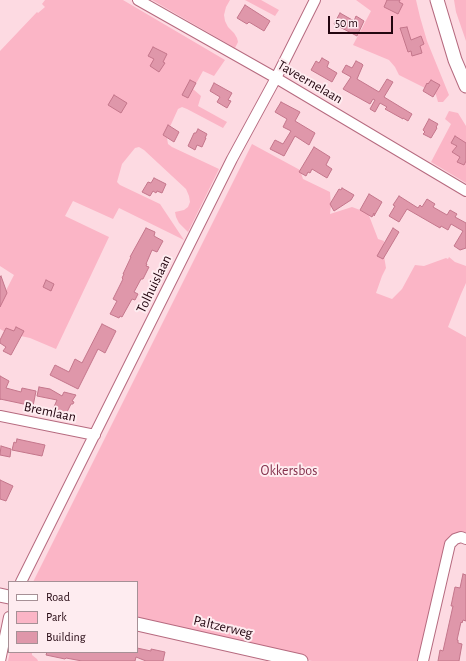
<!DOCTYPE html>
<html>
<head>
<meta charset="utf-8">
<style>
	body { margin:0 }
	#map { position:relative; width:466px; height:661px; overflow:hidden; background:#fddae2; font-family:"Alegreya Sans",sans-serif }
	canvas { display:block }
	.legend { position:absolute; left:8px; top:581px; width:130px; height:72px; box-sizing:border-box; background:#feecf0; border:1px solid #a69096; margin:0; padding:5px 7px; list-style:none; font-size:12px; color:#230610 }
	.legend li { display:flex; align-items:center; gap:8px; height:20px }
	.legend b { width:20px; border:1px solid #a69096 }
	.scale { position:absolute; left:328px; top:16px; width:65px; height:18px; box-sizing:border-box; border:2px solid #230610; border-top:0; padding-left:5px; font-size:12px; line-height:14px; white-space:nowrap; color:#230610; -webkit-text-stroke:3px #feecf0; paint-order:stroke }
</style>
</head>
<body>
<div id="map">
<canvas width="466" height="661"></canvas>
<ul class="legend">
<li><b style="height:5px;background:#fff"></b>Road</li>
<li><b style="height:11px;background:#fbb5c6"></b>Park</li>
<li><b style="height:11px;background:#df97aa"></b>Building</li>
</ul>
<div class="scale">50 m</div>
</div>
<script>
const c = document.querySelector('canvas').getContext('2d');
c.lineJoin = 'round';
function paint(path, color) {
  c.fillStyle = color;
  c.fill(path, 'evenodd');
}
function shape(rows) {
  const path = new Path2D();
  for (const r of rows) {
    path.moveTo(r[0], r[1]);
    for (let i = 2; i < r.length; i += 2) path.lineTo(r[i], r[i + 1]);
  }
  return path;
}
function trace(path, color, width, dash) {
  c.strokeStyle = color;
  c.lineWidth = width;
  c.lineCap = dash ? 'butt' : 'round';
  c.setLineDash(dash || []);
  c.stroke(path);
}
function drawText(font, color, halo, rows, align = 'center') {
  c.font = font + ' "Alegreya Sans",sans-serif';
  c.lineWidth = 4;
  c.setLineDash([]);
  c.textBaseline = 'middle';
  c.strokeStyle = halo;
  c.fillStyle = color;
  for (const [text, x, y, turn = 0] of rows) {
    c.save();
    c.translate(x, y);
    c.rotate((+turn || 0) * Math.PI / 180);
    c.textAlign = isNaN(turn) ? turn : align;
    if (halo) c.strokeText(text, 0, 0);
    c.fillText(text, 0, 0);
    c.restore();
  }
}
paint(shape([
	[45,0,123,0,225,60,214,76,203,71,193,89,201,96,198,106,227,122,223,128,187,109,182,107,178,109,168,131,167,138,168,144,172,147,219,169,188,232,179,223,176,217,175,212,184,210,188,207,190,202,189,196,186,189,144,150,139,147,135,148,122,164,117,182,120,185,160,204,184,240,119,208,113,219,73,201,65,216,109,237,56,349,30,338,7,333,0,329,0,302,14,275,0,266,0,51,37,12,38,13,45,7,42,4],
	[152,0,230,0,226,7,224,15,225,21,228,27,234,33,237,38,238,42,235,48],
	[245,0,261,0,279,10,275,16],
	[356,0,416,0,420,17,427,41,449,95,443,102,438,102,436,95,433,92,399,75,395,67,389,60,353,45,371,11],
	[454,0,466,0,466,41,456,12],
	[449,111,458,113,466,126,466,183,431,162,451,124,445,119],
	[252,144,300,170,303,179,330,192,331,206,330,214,352,207,368,213,378,239,384,241,383,250,386,268,382,276,376,293,392,299,402,289,415,265,424,266,446,258,448,259,449,257,455,262,466,266,466,283,461,294,448,327,466,337,466,532,454,533,453,535,424,661,312,661,137,622,137,582,33,582],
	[10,652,32,652,32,655,37,659,38,661,8,661]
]), '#fbb5c6');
const building = shape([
	[387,0,400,0,399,2,403,4,398,14,384,7,387,0],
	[245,5,270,21,264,31,249,22,247,24,237,18,245,5],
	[340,13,354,21,356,16,364,21,357,36,334,24,340,13],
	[407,27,411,40,421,36,424,44,420,46,422,53,412,56,411,51,408,52,400,28,407,27],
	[153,47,167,54,163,62,165,63,159,72,150,66,154,59,148,56,153,47],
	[322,58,329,62,327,67,337,73,332,82,311,70,316,61,319,63,322,58],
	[356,61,362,64,363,65,357,79,379,92,387,79,393,82,384,97,412,114,408,121,403,118,403,119,385,109,387,107,380,103,375,112,370,109,375,100,373,99,370,104,343,89,351,77,342,72,346,65,352,68,356,61],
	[190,80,196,83,188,98,182,95,190,80],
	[431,80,440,85,433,97,423,91,427,83,428,84,431,80],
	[214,83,232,93,228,100,231,101,227,108,217,102,220,97,210,91,214,83],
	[114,95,127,103,121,113,108,105,114,95],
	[281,102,300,112,295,121,315,133,309,145,295,136,284,156,270,149,275,140,283,144,291,131,283,127,287,119,275,112,281,102],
	[429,119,438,124,436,127,437,128,431,138,423,134,425,132,423,130,429,119],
	[168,125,179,132,174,142,163,135,168,125],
	[198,129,207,134,205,138,206,138,202,147,197,145,195,150,188,146,194,133,196,133,198,129],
	[455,136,466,143,466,161,464,165,457,162,460,157,452,152,457,146,451,143,455,136],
	[314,147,330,157,326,165,332,169,327,178,312,169,310,173,308,172,306,176,299,172,314,147],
	[154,178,166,184,162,193,157,191,156,193,153,191,150,196,142,192,148,182,151,183,154,178],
	[342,188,354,195,351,200,334,211,330,204,339,189,341,190,342,188],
	[369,194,382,202,374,216,374,213,372,217,360,210,369,194],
	[399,196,418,208,420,205,422,207,427,199,435,204,433,207,447,215,450,210,457,214,455,217,466,223,466,248,460,250,454,246,463,231,451,224,448,230,441,226,440,228,407,209,399,222,389,216,395,206,393,205,399,196],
	[146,228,155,232,154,236,163,241,157,252,152,250,146,264,147,264,146,266,149,267,143,279,141,279,134,292,138,294,135,300,132,299,122,317,120,316,119,318,110,314,117,301,113,299,123,279,122,278,124,274,123,274,131,257,130,257,146,228],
	[393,228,399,232,383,259,377,256,393,228],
	[1,276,7,293,0,307,0,277,1,276],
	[46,280,54,284,51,291,43,287,46,280],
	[102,324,116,331,105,353,98,349,78,389,50,375,55,365,69,372,75,359,82,363,102,324],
	[16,327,24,331,11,355,3,351,6,347,0,343,0,340,6,328,14,331,16,327],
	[0,376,9,381,6,388,21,392,22,388,36,391,33,406,0,399,0,400,0,376],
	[39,387,50,389,62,396,64,392,76,395,72,401,74,402,73,404,71,404,66,414,53,409,57,400,37,396,39,387],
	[17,439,45,445,42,456,12,450,14,442,16,443,17,439],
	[1,446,11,449,10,457,0,455,1,446],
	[0,480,13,486,6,501,0,499,0,480],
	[463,574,466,575,466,621,463,620,462,623,461,622,457,640,458,640,458,643,462,644,459,661,438,661,440,650,443,651,453,606,451,606,455,587,460,588,463,574],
	[137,648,151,651,151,649,165,652,163,661,146,661,136,657,135,661,82,661,66,658,65,659,46,655,47,652,137,652,137,648]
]);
paint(building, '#df97aa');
trace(building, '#c4768b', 1);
const minor = shape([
	[138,0,276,78,466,191],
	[0,416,95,435],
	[21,582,232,159,276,78,315,0],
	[0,661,9,617],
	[423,661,450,544,455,539,461,537,466,539]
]);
const tertiary = shape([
	[437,0,455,60,466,86],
	[0,595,9,597],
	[137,624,301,661]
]);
trace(minor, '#b66a7f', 12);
trace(tertiary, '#b66a7f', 15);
trace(minor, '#fff', 10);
trace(tertiary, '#fff', 13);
drawText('14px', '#230610', '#feecf0', [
	["Taveernelaan",310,82,30],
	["Tolhuislaan",154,284,-64],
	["Bremlaan",50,412,12],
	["Paltzerweg",223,627,13]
]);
drawText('14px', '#85314d', '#feecf0', [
	["Okkersbos",289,471]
]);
</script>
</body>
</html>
